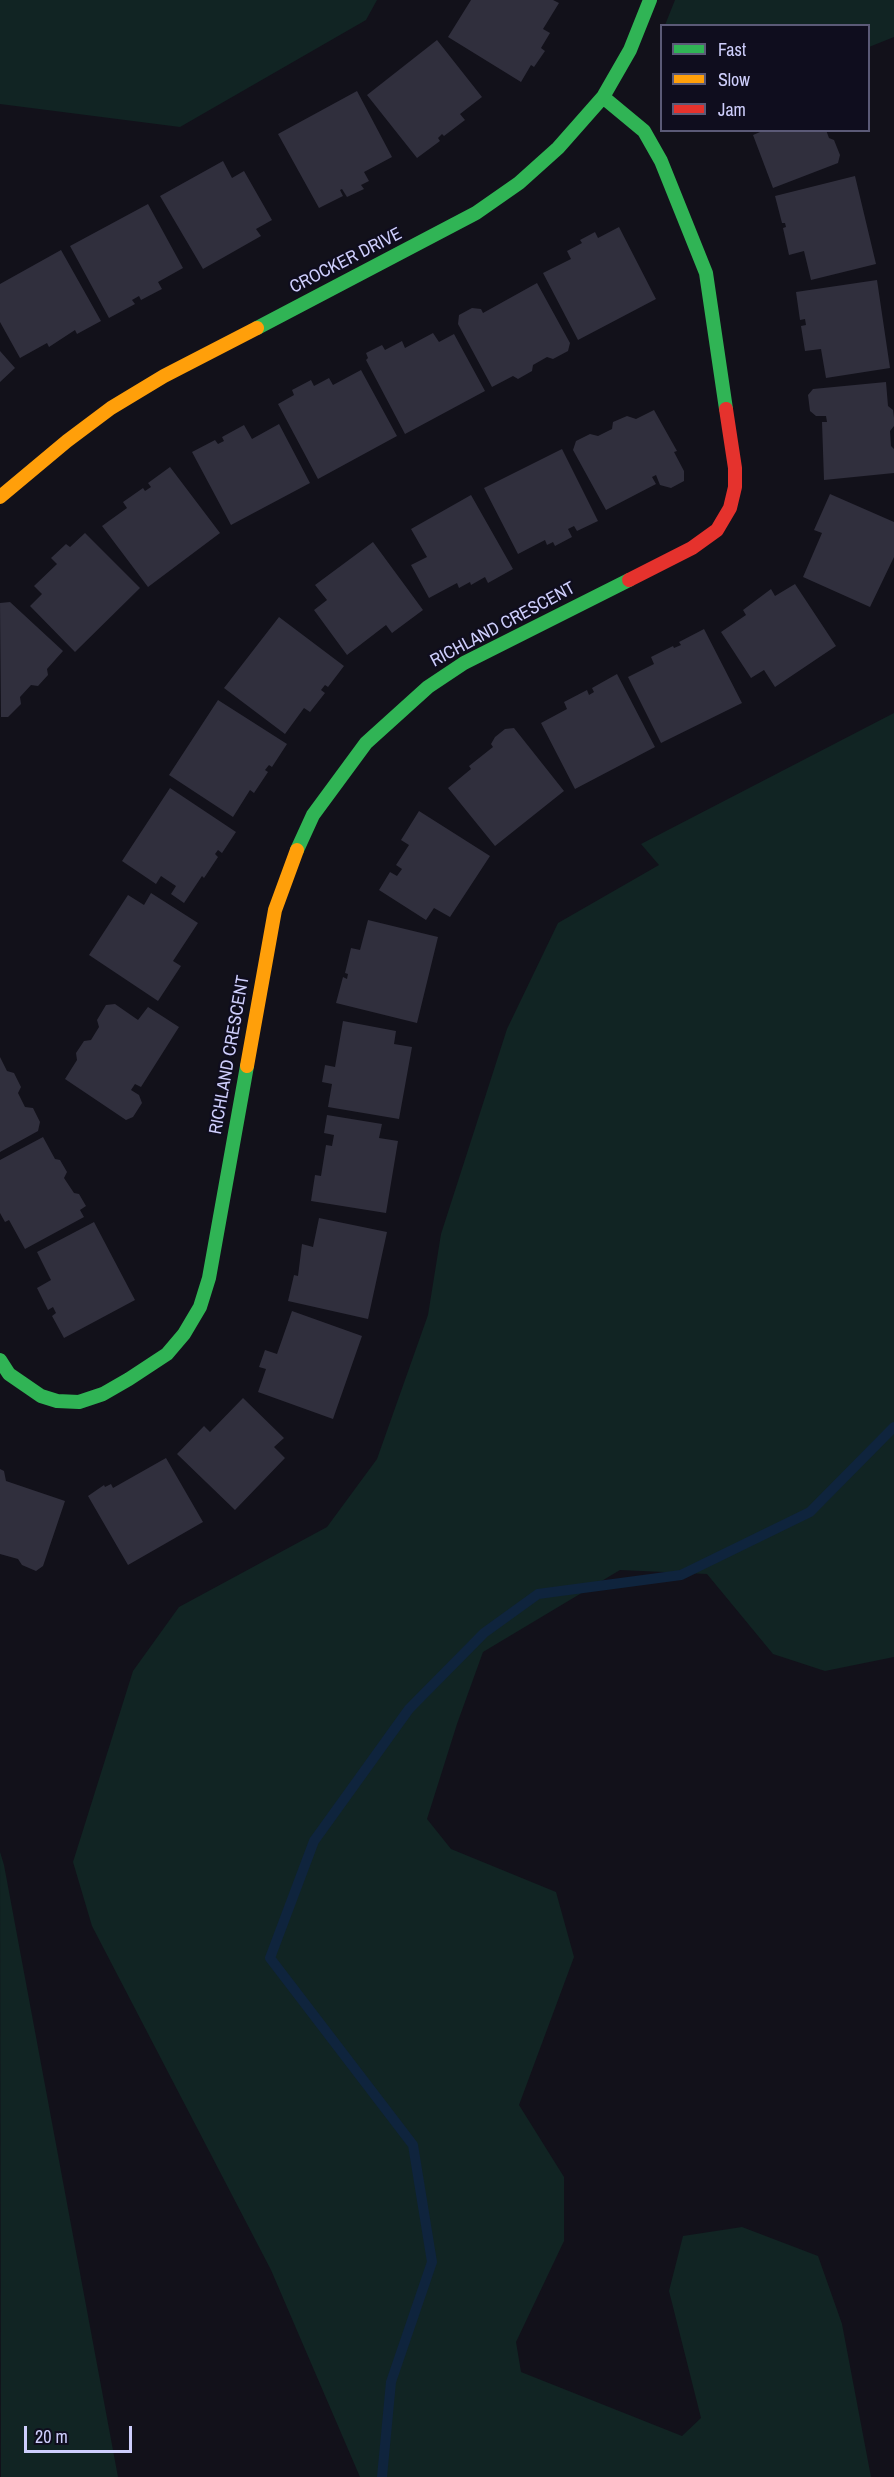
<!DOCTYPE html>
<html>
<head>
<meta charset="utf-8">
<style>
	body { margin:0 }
	#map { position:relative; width:894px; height:2477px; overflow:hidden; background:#12111a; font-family:"Archivo Narrow",sans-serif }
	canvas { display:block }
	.legend { position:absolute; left:660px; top:24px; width:210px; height:108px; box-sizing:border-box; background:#0f0d1e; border:2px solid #5b5a77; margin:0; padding:8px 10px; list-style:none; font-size:18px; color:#cecefc }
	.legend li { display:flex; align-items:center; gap:12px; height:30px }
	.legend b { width:30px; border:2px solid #5b5a77 }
	.scale { position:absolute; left:24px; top:2426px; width:108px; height:27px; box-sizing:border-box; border:3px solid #cecefc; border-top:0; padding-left:8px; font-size:18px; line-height:21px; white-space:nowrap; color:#cecefc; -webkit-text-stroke:4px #0f0d1e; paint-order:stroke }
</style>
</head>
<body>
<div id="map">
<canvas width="894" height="2477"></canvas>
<ul class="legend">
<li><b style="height:8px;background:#30b455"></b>Fast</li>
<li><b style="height:8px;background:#ff9f0a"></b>Slow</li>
<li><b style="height:8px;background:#e5322d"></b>Jam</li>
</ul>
<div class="scale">20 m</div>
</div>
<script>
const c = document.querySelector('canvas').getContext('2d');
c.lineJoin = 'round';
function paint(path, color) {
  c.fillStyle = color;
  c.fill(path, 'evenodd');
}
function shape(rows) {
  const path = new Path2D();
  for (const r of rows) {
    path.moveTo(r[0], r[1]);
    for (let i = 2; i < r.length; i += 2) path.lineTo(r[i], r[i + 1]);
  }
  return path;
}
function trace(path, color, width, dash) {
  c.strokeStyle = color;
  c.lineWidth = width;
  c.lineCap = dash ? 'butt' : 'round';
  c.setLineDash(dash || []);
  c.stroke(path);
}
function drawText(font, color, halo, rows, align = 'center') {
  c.font = font + ' "Archivo Narrow",sans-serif';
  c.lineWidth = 4.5;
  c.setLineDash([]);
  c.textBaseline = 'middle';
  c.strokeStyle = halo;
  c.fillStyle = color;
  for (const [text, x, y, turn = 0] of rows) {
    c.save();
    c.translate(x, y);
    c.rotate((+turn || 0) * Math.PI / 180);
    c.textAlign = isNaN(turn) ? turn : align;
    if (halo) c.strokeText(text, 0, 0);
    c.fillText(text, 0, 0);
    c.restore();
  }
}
paint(shape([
	[0,0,377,0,366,20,180,127,0,104],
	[675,0,894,0,894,37,869,47,868,26,665,25],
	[894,713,894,1657,825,1671,773,1654,707,1574,620,1570,483,1652,457,1724,427,1819,451,1849,556,1892,574,1957,519,2105,564,2177,564,2241,516,2342,521,2372,682,2436,701,2418,669,2291,683,2236,742,2227,818,2256,842,2324,871,2477,360,2477,271,2270,92,1926,73,1862,133,1671,179,1607,327,1527,377,1459,428,1315,441,1234,507,1029,558,923,659,865,641,844],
	[0,1852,4,1865,118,2477,1,2477]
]), '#112423');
trace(shape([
	[382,2477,391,2382,432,2262,413,2145,270,1958,314,1841,409,1709,484,1633,538,1594,681,1575,810,1512,894,1427]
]), '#0f243d', 10);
paint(shape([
	[471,0,553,0,559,3,543,29,550,33,541,48,545,51,534,67,531,65,521,82,448,37],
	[437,40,482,97,460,114,465,120,444,136,442,134,438,138,440,141,417,158,367,95],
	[357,91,392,157,364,172,369,181,361,185,364,189,347,197,342,189,340,190,343,196,319,208,278,134],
	[760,130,826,130,829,138,834,140,840,155,838,163,773,188,753,135,760,132],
	[223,161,232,178,244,171,272,220,256,229,261,236,203,269,160,196],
	[855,176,876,264,811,280,804,251,789,255,783,228,786,227,785,223,782,223,775,196],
	[148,204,183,268,158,282,162,289,141,300,139,296,132,300,135,304,109,318,70,246],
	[619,227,656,299,578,340,543,273,571,259,567,251,582,243,580,240,595,232,598,238],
	[61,250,101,321,77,334,75,330,49,347,47,343,20,358,0,322,0,284],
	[877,280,890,368,826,378,821,349,805,351,801,326,806,325,805,319,800,320,796,292],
	[537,283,570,343,568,351,553,359,547,357,533,365,532,371,518,379,513,376,492,387,458,324,459,315,472,308,481,309,483,313],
	[433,333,439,342,454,334,485,391,405,434,366,360,368,358,366,353,382,345,385,350,402,341,405,348],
	[0,351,15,368,0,382],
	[361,370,397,436,318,479,278,404,294,395,292,390,311,380,314,386,329,378,333,385],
	[886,382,888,406,893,410,894,418,894,426,890,431,891,446,894,449,894,473,824,480,822,422,827,422,826,416,816,416,810,411,808,395,813,389],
	[654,410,677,451,674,452,684,471,684,481,671,488,660,485,656,475,652,477,656,484,606,510,573,450,576,441,590,434,598,436,612,429,613,422,627,416,636,419],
	[279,424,310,483,231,525,192,452,215,440,218,444,224,441,222,437,244,425,252,439],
	[562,449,598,521,577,531,574,526,568,529,572,537,555,546,553,542,547,545,545,540,518,554,484,488],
	[170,467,220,533,148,587,102,526,127,508,123,502,143,488,145,491,151,487,148,483],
	[830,494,894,522,894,557,870,607,803,577,822,533,814,530],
	[471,495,513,569,488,583,485,577,471,585,470,582,459,588,457,583,429,598,411,565,427,557,411,529],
	[85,533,140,588,75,652,30,606,42,594,34,586,57,564,51,558,66,544,70,547],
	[373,542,423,610,392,633,386,625,347,655,314,610,327,600,315,585],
	[795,584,836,646,775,687,764,670,751,678,721,632,746,615,743,610,771,589,775,596],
	[10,602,63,651,47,669,48,675,38,686,31,685,20,697,21,704,8,717,1,717,0,603],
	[279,617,344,666,328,687,325,685,321,690,325,693,310,712,304,708,285,734,224,688],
	[704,629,742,703,661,743,628,677,654,664,651,657,673,646,674,648,681,645,679,642],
	[617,674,655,747,575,789,541,723,567,709,564,702,587,690,589,695,594,692,592,688],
	[218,700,287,744,272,767,269,765,265,770,268,772,254,793,250,790,233,817,169,775],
	[514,728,564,791,495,846,448,788,471,769,469,766,493,747,491,744,495,737,505,729],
	[170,788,236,832,222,853,218,850,215,854,218,857,204,878,202,876,184,903,171,894,176,886,161,876,156,884,122,861],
	[419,811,490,856,450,917,434,908,426,920,379,890,390,872,397,876,402,869,396,865,409,845,401,840],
	[151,893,198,923,173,961,181,966,158,1001,89,955,128,895,144,905],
	[368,920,438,937,417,1023,336,1003,343,977,347,979,348,974,345,973,351,948,360,950],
	[115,1004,138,1020,148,1007,179,1027,141,1087,135,1084,131,1090,139,1095,142,1103,133,1117,126,1120,65,1079,77,1060,76,1053,84,1041,91,1040,99,1027,97,1020,106,1005],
	[343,1021,396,1031,394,1044,412,1047,399,1119,328,1107,332,1084,322,1082,325,1065,335,1067],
	[0,1057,7,1071,14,1073,21,1087,18,1093,25,1107,33,1108,40,1122,38,1131,0,1152],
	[327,1115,382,1124,379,1138,398,1141,386,1213,311,1201,315,1175,321,1176,326,1145,332,1146,334,1135,324,1133],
	[43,1137,55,1159,60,1160,67,1172,64,1178,74,1193,79,1194,86,1206,80,1210,84,1217,25,1249,9,1220,5,1222,0,1213,0,1160],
	[319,1218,387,1232,368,1319,288,1301,294,1275,298,1276,302,1244,313,1247],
	[94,1222,135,1300,64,1338,52,1316,56,1313,53,1307,48,1310,37,1288,51,1280,37,1252],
	[292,1311,362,1336,333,1419,258,1392,266,1369,259,1367,265,1350,277,1354],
	[243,1398,284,1438,274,1447,285,1458,235,1510,177,1454,204,1426,210,1432],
	[166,1458,203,1522,128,1565,88,1496,104,1485,105,1487,111,1484,113,1488],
	[0,1469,4,1471,6,1481,65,1501,43,1566,36,1571,22,1565,18,1559,0,1554]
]), '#302f3d');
trace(shape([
	[603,97,644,131,661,161,706,273,726,409],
	[257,328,476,213,519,183,558,148,603,97,630,50,650,0],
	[297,850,313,815,366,743,428,687,464,663,629,580],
	[0,1360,9,1374,41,1396,57,1401,79,1402,103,1394,129,1379,167,1354,184,1334,200,1307,209,1278,247,1066]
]), '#30b455', 14);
trace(shape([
	[0,497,67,441,111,408,164,376,257,328],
	[247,1066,275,910,297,850]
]), '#ff9f0a', 14);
trace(shape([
	[629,580,692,548,717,530,730,508,735,487,735,468,726,409]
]), '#e5322d', 14);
drawText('18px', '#cecefc', '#0f0d1e', [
	["CROCKER DRIVE",346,261,-27],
	["RICHLAND CRESCENT",503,625,-28],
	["RICHLAND CRESCENT",230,1055,-80]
]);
</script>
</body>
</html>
